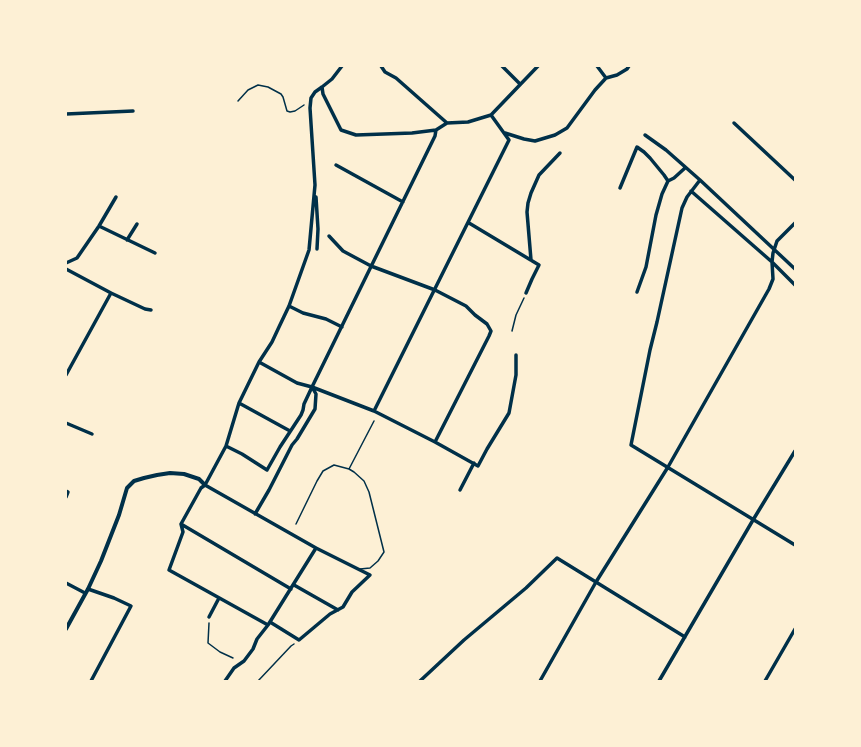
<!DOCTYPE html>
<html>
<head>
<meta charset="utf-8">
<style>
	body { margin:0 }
	#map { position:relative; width:861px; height:747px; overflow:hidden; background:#fdf0d5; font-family:"Fira Sans Condensed",sans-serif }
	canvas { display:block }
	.frame { position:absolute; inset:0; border:67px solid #fdf0d5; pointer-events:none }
</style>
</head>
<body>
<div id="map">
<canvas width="861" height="747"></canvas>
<div class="frame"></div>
</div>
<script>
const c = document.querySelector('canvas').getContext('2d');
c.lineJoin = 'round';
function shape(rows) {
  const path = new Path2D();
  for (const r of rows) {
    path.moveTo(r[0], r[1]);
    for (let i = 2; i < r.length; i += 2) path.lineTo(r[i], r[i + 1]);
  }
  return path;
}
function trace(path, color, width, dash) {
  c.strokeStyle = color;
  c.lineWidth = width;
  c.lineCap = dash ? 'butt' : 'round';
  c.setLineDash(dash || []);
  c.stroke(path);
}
trace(shape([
	[238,101,248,90,258,85,268,87,281,94,283,97,287,111,290,112,295,111,304,105],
	[512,331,516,315,524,298],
	[209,623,208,643,220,652,233,658],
	[258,681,291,646,294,644]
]), '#003049', 1.5);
trace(shape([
	[349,469,374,421],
	[296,524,317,481,323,471,334,465,349,469,354,472,364,481,369,492,384,552,378,561,370,568,360,569]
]), '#003049', 1.5);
trace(shape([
	[381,66,385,72,396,78,447,123],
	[502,66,520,84],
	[597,66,606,78],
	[322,87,323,94,341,130,356,135,412,133,436,130,447,123,468,122,491,115,538,66],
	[66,114,133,111],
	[734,123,795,180],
	[505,133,524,139,535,141,555,135,567,128,595,90,606,78,617,75,627,69,629,66],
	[645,135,666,150,700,180,795,269],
	[336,165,403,202],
	[700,180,687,197,682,208,657,322,650,350,631,445,795,545],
	[620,188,637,147,644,152,650,158,664,175,668,181],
	[691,191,772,262,795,285],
	[316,197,318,229,317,249],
	[469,223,539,265,532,279,526,293],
	[99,226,155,253],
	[329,236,343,251,371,266,435,290,466,306,475,315,487,324,491,331,489,336,435,442],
	[127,240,137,224],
	[531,260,527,212,528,203,531,193,539,175,560,153],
	[66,263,77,258,99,226,116,197],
	[66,269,111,293,145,309,151,310],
	[637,292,646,267,656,215,662,194,668,181,674,178,685,168],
	[289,306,303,313,326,319,342,327],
	[259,362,297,383,312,387,374,411,435,442,478,466,487,449,509,413,516,375,516,355],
	[66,375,111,293],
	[239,403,290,431],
	[374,411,509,140,491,115],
	[66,423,92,434],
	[226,446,242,454,267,470,280,447,301,415,303,410,304,404,312,387],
	[205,485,316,548,370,575,352,592,343,607,330,614,299,640,270,622],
	[460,490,474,463],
	[66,491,68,492,66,497],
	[255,514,269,490,292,445,297,439,315,409,316,394,312,387,435,136,436,130],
	[181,524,291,589],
	[66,583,85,593],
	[294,585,338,610],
	[88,589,114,598,131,606,91,681],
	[209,617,219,598],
	[268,625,169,570,183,532,181,524,201,488,205,485,226,446,239,403,259,362,272,342,279,327,289,306,309,250,315,185,310,108,311,98,315,92,322,87,332,79,342,66],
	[225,681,234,668,244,661,253,649,257,639,268,625,316,548],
	[420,681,464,640,526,588,557,558,685,637],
	[540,681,596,582,668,467,769,289,773,279,772,262,773,253,777,241,795,223],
	[659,681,753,520,795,451],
	[765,681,795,629]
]), '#003049', 3.5);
trace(shape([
	[66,629,88,589,101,561,119,515,127,488,134,481,144,478,157,475,170,473,184,474,199,479,205,485]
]), '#003049', 4);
</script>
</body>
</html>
